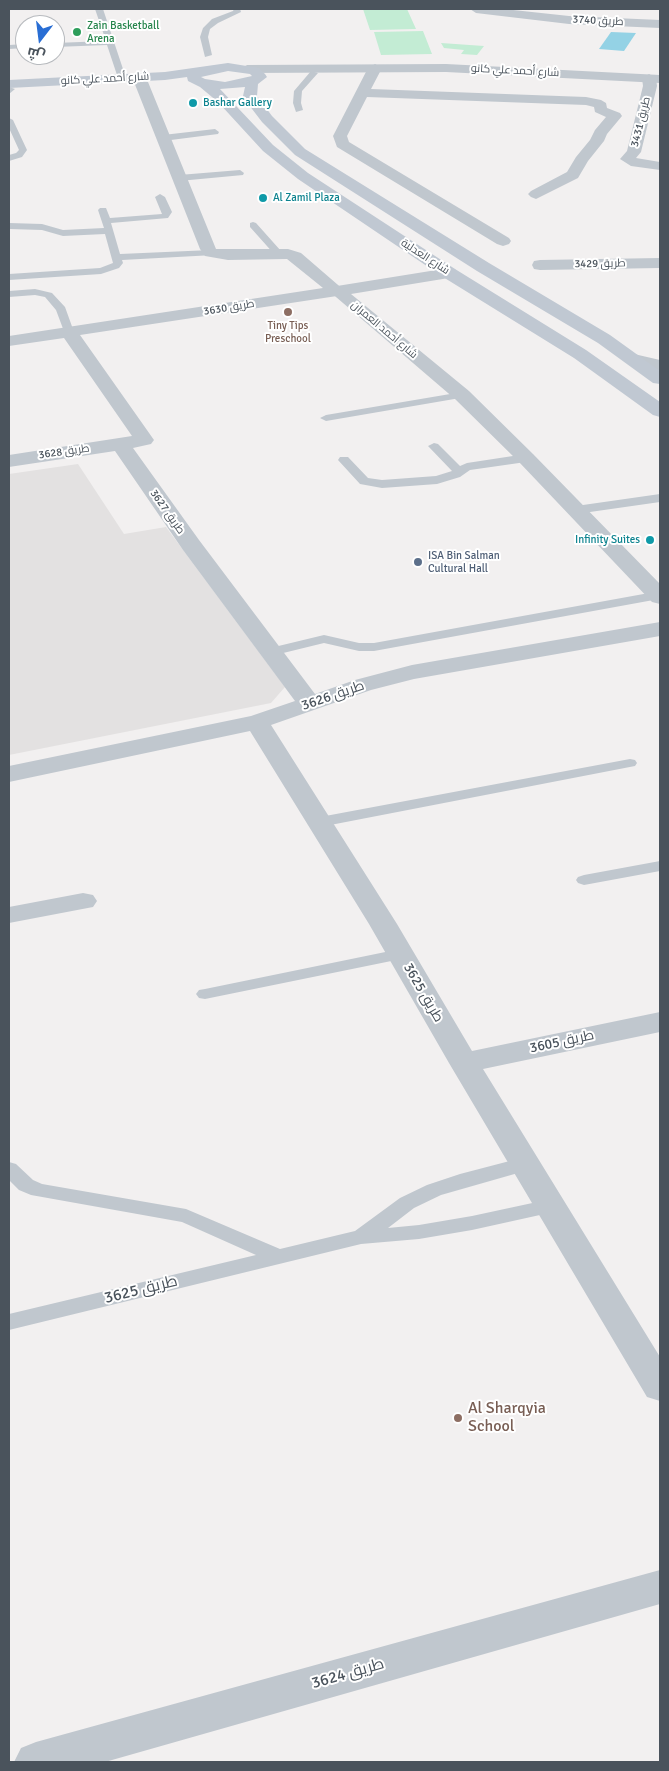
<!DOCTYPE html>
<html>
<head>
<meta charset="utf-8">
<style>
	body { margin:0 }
	#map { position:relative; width:669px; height:1771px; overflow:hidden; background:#f2f0f0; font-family:Signika,Cairo,sans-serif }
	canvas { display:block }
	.frame { position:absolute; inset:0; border:10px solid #4a535c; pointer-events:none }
	.north { position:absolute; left:15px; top:15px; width:50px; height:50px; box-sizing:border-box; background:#fff; border:1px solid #b7babe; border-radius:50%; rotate:195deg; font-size:14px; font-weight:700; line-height:20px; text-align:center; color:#4a535c }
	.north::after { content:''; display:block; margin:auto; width:18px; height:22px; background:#296ed4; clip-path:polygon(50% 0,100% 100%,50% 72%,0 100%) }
</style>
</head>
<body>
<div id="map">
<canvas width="669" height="1771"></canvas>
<div class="frame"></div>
<div class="north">ش</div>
</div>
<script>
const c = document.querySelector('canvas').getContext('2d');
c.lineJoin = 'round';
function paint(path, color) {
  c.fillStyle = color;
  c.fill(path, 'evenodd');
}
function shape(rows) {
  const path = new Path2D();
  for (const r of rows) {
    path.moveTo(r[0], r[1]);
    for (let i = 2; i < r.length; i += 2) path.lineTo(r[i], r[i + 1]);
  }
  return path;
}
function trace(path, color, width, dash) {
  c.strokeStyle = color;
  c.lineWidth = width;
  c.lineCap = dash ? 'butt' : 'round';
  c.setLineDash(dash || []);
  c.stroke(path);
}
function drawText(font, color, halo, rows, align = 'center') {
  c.font = font + ' Signika,Cairo,sans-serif';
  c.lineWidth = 4;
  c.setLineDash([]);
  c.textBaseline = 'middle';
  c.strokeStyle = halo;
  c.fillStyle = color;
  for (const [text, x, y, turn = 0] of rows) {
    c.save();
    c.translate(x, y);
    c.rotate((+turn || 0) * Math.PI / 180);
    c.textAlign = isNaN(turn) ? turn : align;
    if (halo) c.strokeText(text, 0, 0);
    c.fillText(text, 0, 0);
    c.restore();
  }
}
paint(shape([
	[78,464,124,534,166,527,285,687,271,703,9,755,9,474]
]), '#e3e1e1');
paint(shape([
	[363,9,407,9,416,29,370,30],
	[423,31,432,54,381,55,374,32],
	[441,43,484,46,477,55,461,54,464,50,444,48]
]), '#c3ecd4');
paint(shape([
	[611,32,636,33,624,51,599,49]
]), '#94d2e5');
paint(shape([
	[95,9,103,9,126,78,125,80,118,78,107,45,55,47,55,43,106,41,95,9],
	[234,9,240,9,241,12,218,23,210,29,208,37,212,55,205,57,200,37,203,28,212,19,233,11,234,9],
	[25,44,25,48,9,49,9,45,25,44],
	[311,71,318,73,302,91,301,103,303,110,296,112,293,103,294,91,311,71],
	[9,87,15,89,9,94,9,87],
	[9,118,13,120,27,150,22,157,9,161,9,155,16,153,19,150,9,128,9,118],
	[215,129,219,132,218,134,163,141,159,138,163,135,215,129],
	[240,170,244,173,243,175,179,181,175,178,179,175,240,170],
	[160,194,165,197,172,212,168,218,111,223,120,254,211,250,214,251,214,255,122,260,123,263,119,268,101,274,9,280,9,274,100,268,113,263,105,234,63,236,42,230,9,229,9,223,42,224,63,230,104,228,98,210,100,208,106,208,110,218,162,214,155,197,160,194],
	[253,222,256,223,281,251,281,255,275,255,250,227,250,223,253,222],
	[35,289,52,293,65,307,74,332,73,334,65,334,56,310,45,297,35,295,9,297,9,291,35,289],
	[462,392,468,395,466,397,326,421,320,418,326,415,462,392],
	[434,443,438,444,460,466,467,463,526,454,532,458,526,462,470,470,460,477,437,484,382,488,360,484,338,460,340,457,348,457,368,478,382,480,436,476,452,471,428,446,434,443],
	[660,494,660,502,576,514,570,510,576,506,660,494],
	[660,591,659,599,374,651,359,651,324,643,271,656,264,652,266,649,324,635,359,643,374,643,660,591],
	[630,759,635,760,637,763,635,766,320,827,314,825,312,822,314,819,320,817,630,759],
	[660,861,660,871,584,885,578,883,576,880,578,877,584,875,660,861],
	[400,949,406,950,408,954,406,958,205,999,199,998,196,994,199,990,205,989,400,949],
	[525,1157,532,1159,535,1164,532,1169,441,1195,414,1208,388,1228,419,1225,472,1216,551,1199,558,1201,561,1206,558,1211,472,1230,419,1239,361,1244,9,1330,9,1314,256,1255,182,1222,31,1195,19,1190,9,1180,9,1162,16,1164,33,1180,42,1184,186,1209,280,1249,355,1231,400,1198,427,1185,460,1174,525,1157]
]), '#c0c7ce');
paint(shape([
	[470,9,504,9,569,16,660,20,660,28,569,24,476,13,470,9],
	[375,64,382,68,371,89,586,97,601,100,606,103,607,108,620,113,622,116,607,134,604,141,588,161,578,178,536,199,531,197,528,194,531,191,567,172,576,157,590,140,595,130,606,117,595,112,594,107,586,105,367,97,347,136,349,142,509,238,511,241,509,244,503,246,497,244,337,147,333,136,368,68,375,64],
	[649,74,656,78,657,86,641,152,636,158,660,162,660,170,631,166,620,159,627,151,643,86,642,78,649,74],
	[141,78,148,82,216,249,288,249,301,253,345,291,343,295,337,296,80,335,154,440,151,444,133,448,199,540,315,694,355,680,412,665,660,622,660,636,414,679,371,690,271,725,397,924,472,1051,660,1012,660,1032,483,1069,660,1357,660,1401,647,1397,449,1063,369,924,250,731,9,782,9,766,251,716,295,701,183,550,115,451,9,467,9,455,132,436,64,338,9,346,9,336,323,288,287,259,228,260,205,256,200,249,134,82,141,78],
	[660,258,660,268,540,270,534,269,532,265,534,261,540,260,660,258],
	[634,354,660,360,660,371,628,363,625,359,628,355,634,354],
	[83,893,93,895,97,901,93,907,9,923,9,907,83,893],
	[660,1570,660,1604,105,1762,14,1762,21,1748,36,1742,660,1570]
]), '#c0c7ce');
paint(shape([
	[446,64,660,75,660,83,446,72,247,73,240,69,247,65,446,64],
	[449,268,455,269,457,273,455,277,351,294,469,391,533,454,660,584,660,604,652,602,519,462,455,399,329,291,331,287,337,286,449,268]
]), '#c0c7ce');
paint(shape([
	[228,63,259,68,265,74,267,77,258,84,257,96,272,116,305,149,489,263,610,335,660,371,660,384,653,383,598,343,477,271,295,155,262,122,249,105,243,96,245,87,220,89,273,145,308,173,455,269,586,350,660,402,660,417,653,415,574,358,443,277,298,179,263,151,218,102,200,87,188,81,187,77,165,80,9,88,9,80,165,72,228,63],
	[228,71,250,74,252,76,225,82,205,79,201,77,228,71]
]), '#c0c8d2');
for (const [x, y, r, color] of [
	[77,32,5,"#2e9e5b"],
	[193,103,5,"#0f9aa8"],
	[263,198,5,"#0f9aa8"],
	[288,312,5,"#8d6e63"],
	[650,540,5,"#0f9aa8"],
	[418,562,5,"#5c6f8a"],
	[458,1418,5,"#8d6e63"]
]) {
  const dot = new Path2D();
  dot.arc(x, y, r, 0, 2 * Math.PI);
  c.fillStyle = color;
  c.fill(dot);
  trace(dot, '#fff', 2);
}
drawText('11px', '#4a535c', '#fff', [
	["طريق 3740",598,21,3],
	["شارع أحمد علي كانو",515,71,3],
	["شارع أحمد علي كانو",105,79,-3],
	["طريق 3431",641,122,-76],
	["شارع العدلية",425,257,33],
	["طريق 3429",600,264,-1],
	["طريق 3630",229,308,-9],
	["شارع أحمد العمران",384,330,40],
	["طريق 3628",64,452,-8],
	["طريق 3627",167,512,55]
]);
drawText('11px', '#27864d', '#fff', [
	["Zain Basketball",87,26],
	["Arena",87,39]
], 'left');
drawText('11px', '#0d838f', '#fff', [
	["Bashar Gallery",203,103],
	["Al Zamil Plaza",273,198],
	["Infinity Suites",640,540,"right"]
], 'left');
drawText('11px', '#785e54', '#fff', [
	["Tiny Tips",288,326],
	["Preschool",288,339]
]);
drawText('11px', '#4e5e75', '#fff', [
	["ISA Bin Salman",428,556],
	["Cultural Hall",428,569]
], 'left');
drawText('14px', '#4a535c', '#fff', [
	["طريق 3626",333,696,-19],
	["طريق 3625",423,993,60],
	["طريق 3605",562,1042,-12]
]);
drawText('16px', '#4a535c', '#fff', [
	["طريق 3625",141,1290,-14],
	["طريق 3624",348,1674,-16]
]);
drawText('16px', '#785e54', '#fff', [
	["Al Sharqyia",468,1409],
	["School",468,1427]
], 'left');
</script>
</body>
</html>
